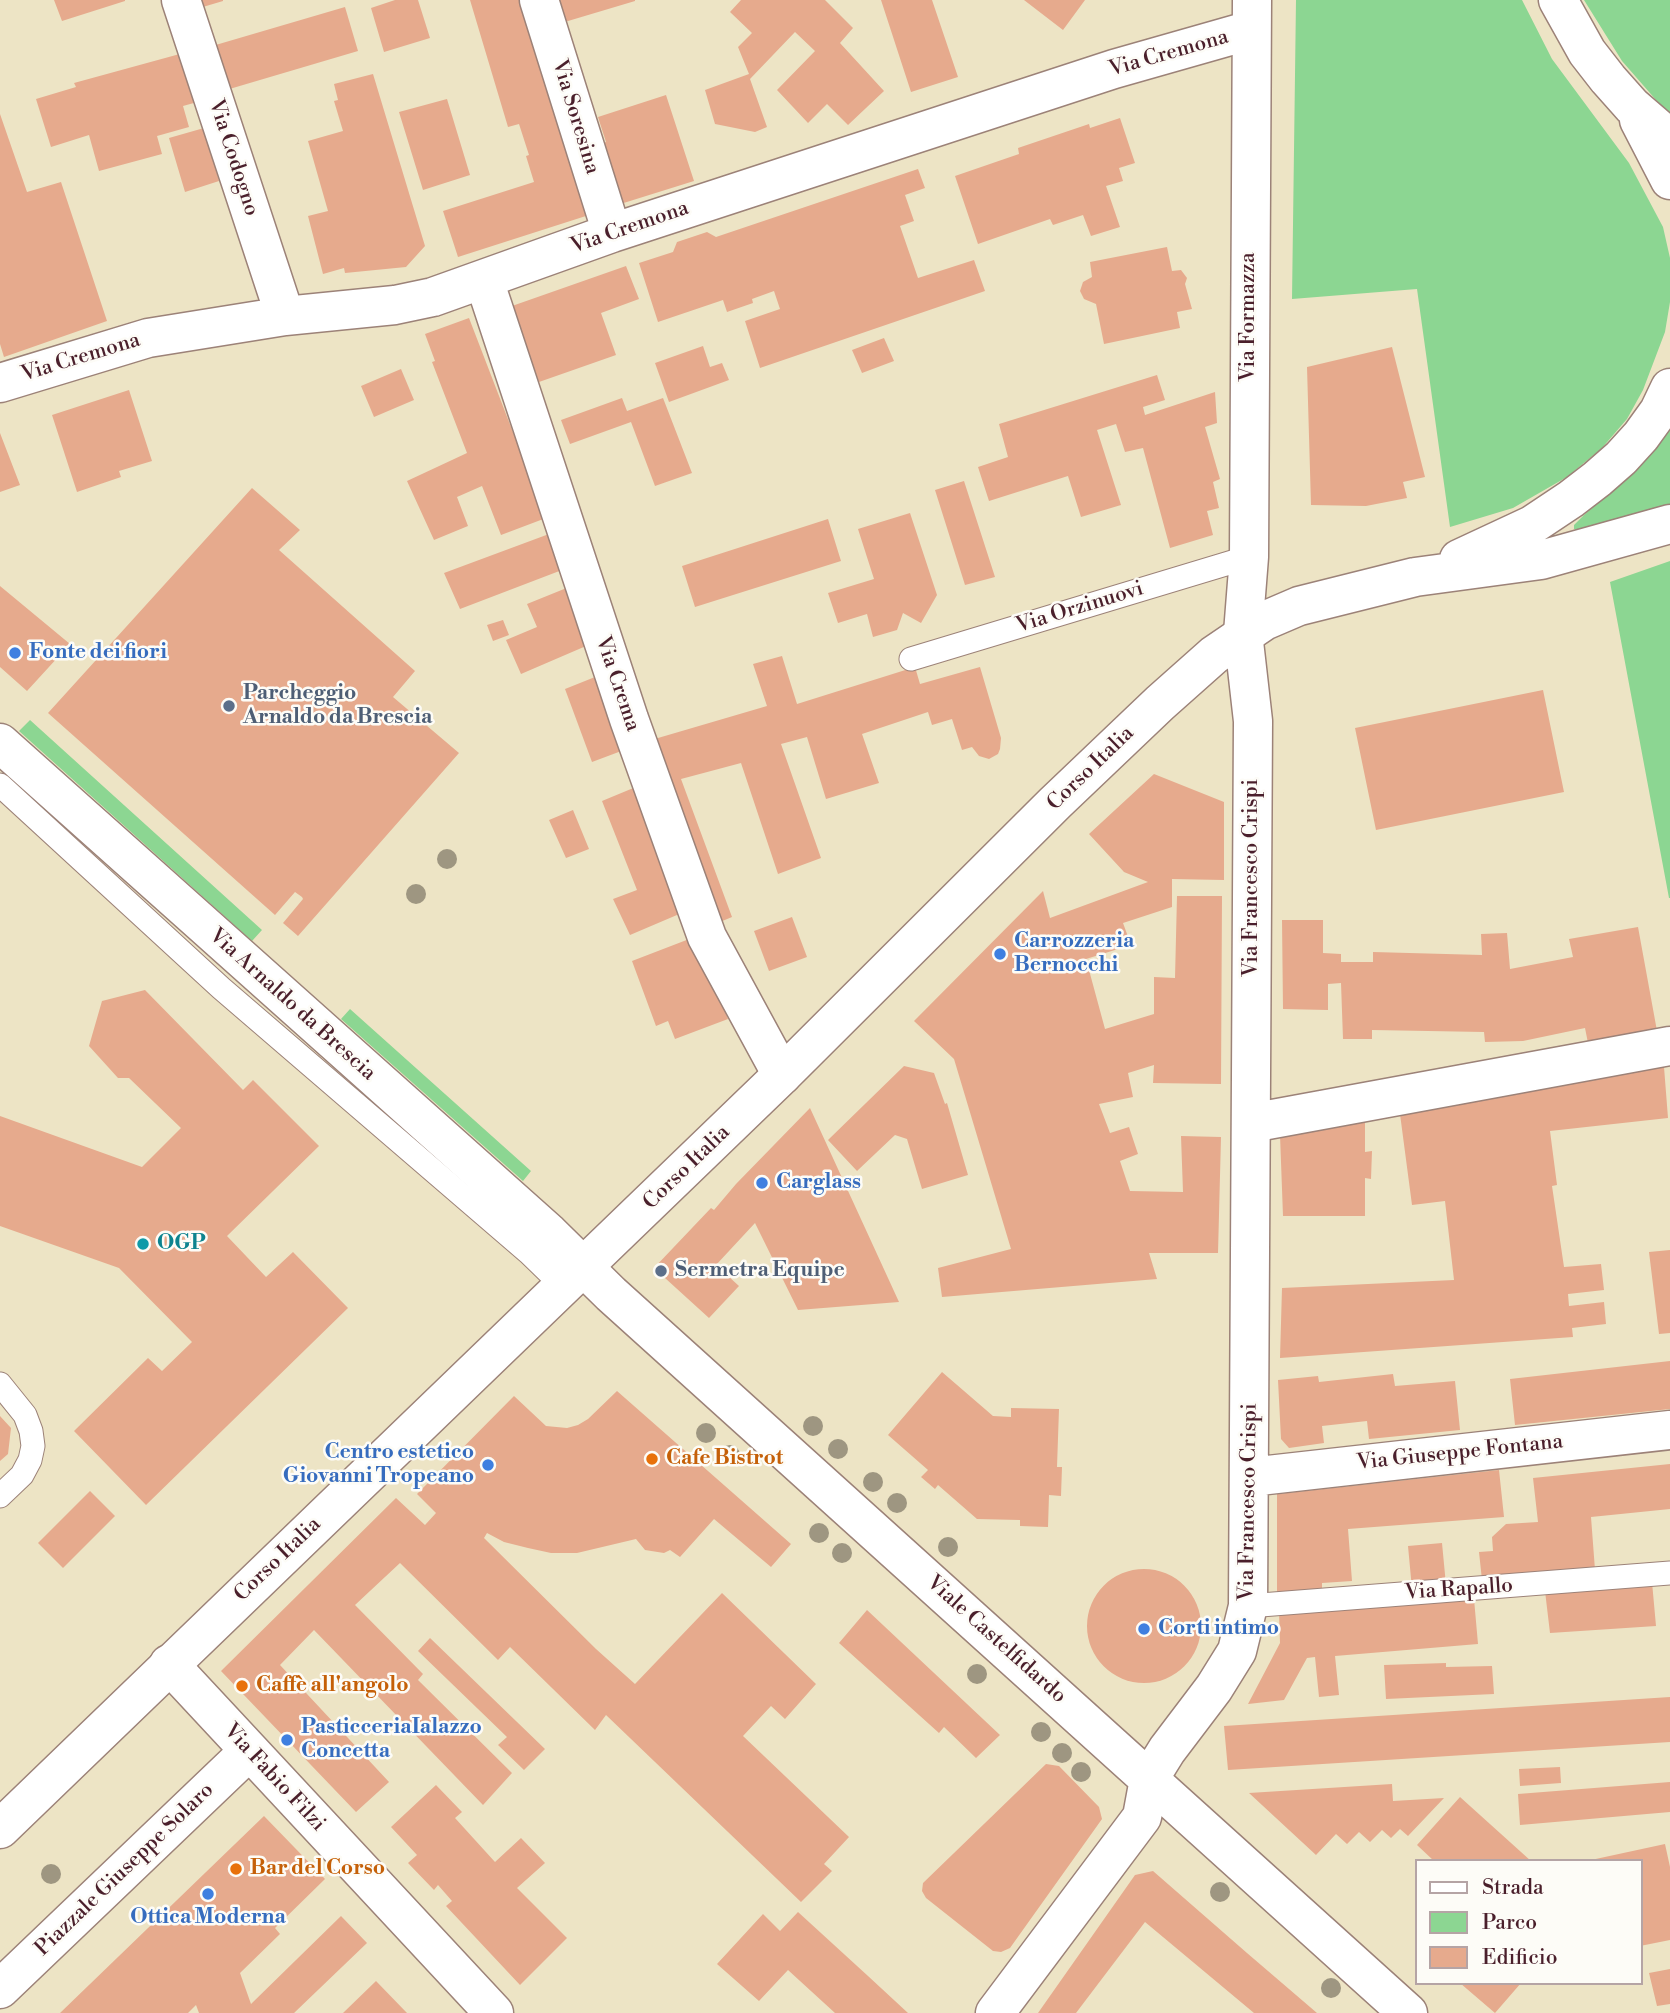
<!DOCTYPE html>
<html>
<head>
<meta charset="utf-8">
<style>
	body { margin:0 }
	#map { position:relative; width:1670px; height:2013px; overflow:hidden; background:#ede4c5; font-family:"Libre Bodoni",serif }
	canvas { display:block }
	.legend { position:absolute; left:1415px; top:1859px; width:228px; height:126px; box-sizing:border-box; background:#fdfcf7; border:2px solid #b5a4a5; margin:0; padding:9px 12px; list-style:none; font-size:21px; color:#4a1f2b }
	.legend li { display:flex; align-items:center; gap:14px; height:35px }
	.legend b { width:35px; border:2px solid #b5a4a5 }
</style>
</head>
<body>
<div id="map">
<canvas width="1670" height="2013"></canvas>
<ul class="legend">
<li><b style="height:9px;background:#fff"></b>Strada</li>
<li><b style="height:19px;background:#8cd692"></b>Parco</li>
<li><b style="height:19px;background:#e6aa8d"></b>Edificio</li>
</ul>
</div>
<script>
const c = document.querySelector('canvas').getContext('2d');
c.lineJoin = 'round';
function paint(path, color) {
  c.fillStyle = color;
  c.fill(path, 'evenodd');
}
function shape(rows) {
  const path = new Path2D();
  for (const r of rows) {
    if (r.length === 3) {
      path.moveTo(r[0] + r[2], r[1]);
      path.arc(r[0], r[1], r[2], 0, 2 * Math.PI);
      continue;
    }
    path.moveTo(r[0], r[1]);
    for (let i = 2; i < r.length; i += 2) path.lineTo(r[i], r[i + 1]);
  }
  return path;
}
function trace(path, color, width, dash) {
  c.strokeStyle = color;
  c.lineWidth = width;
  c.lineCap = dash ? 'butt' : 'round';
  c.setLineDash(dash || []);
  c.stroke(path);
}
function drawText(font, color, halo, rows, align = 'center') {
  c.font = font + ' "Libre Bodoni",serif';
  c.lineWidth = 5;
  c.setLineDash([]);
  c.textBaseline = 'middle';
  c.strokeStyle = halo;
  c.fillStyle = color;
  for (const [text, x, y, turn = 0] of rows) {
    c.save();
    c.translate(x, y);
    c.rotate((+turn || 0) * Math.PI / 180);
    c.textAlign = isNaN(turn) ? turn : align;
    if (halo) c.strokeText(text, 0, 0);
    c.fillText(text, 0, 0);
    c.restore();
  }
}
paint(shape([
	[1296,0,1522,0,1552,59,1629,163,1663,227,1670,258,1670,302,1665,332,1643,390,1627,419,1602,448,1567,477,1513,508,1450,527,1417,289,1292,299],
	[1584,0,1670,0,1670,116,1622,61],
	[1670,421,1670,506,1580,530,1574,529,1574,525,1584,515,1618,485],
	[1670,561,1670,898,1669,898,1610,582],
	[30,720,262,930,252,941,19,731],
	[350,1009,531,1171,523,1181,341,1019]
]), '#8cd692');
paint(shape([
	[54,0,125,0,125,1,62,21],
	[183,0,223,0,223,1,186,12],
	[395,0,418,0,430,38,384,52,371,8],
	[470,0,521,0,589,215,458,257,443,211,534,182,526,156,529,155,519,124,508,127],
	[551,0,635,0,635,1,558,24],
	[741,0,825,0,853,28,840,43,884,91,848,125,827,104,808,123,777,90,815,51,795,32,750,79,767,127,755,132,715,124,705,90,749,74,738,47,752,33,730,12],
	[881,0,932,0,958,77,911,92],
	[1024,0,1085,0,1063,30],
	[345,7,358,51,216,93,202,49],
	[187,52,201,101,183,106,189,127,157,136,162,154,99,171,89,135,51,147,36,99,76,87,74,83],
	[373,74,425,246,406,267,345,273,344,268,323,274,308,216,328,211,308,141,343,131,334,101,338,100,334,84],
	[666,95,694,181,614,206,595,145,606,142,598,117],
	[447,99,470,175,423,190,399,112],
	[0,114,27,192,61,182,107,321,4,357,0,344],
	[1120,118,1135,163,1119,168,1123,181,1106,186,1120,227,1091,236,1083,215,1053,225,1050,219,978,244,955,176,1019,154,1018,148,1089,124,1090,128],
	[204,128,219,181,185,192,169,138],
	[918,169,925,188,905,195,914,221,900,226,918,278,974,260,985,291,760,368,745,321,780,309,774,291,752,299,753,303,727,312,723,300,658,322,639,263,673,252,677,242,707,232,716,237],
	[1167,247,1172,271,1181,270,1187,278,1185,284,1192,309,1177,312,1180,328,1104,344,1096,304,1084,299,1080,291,1083,282,1092,277,1090,262],
	[626,266,639,299,601,313,616,355,539,382,512,306],
	[469,318,546,518,501,535,482,486,457,497,468,526,434,540,407,481,467,453,432,362,435,361,425,334],
	[884,338,894,361,862,373,852,350],
	[703,346,710,367,722,363,729,380,669,402,655,363],
	[1392,347,1425,477,1403,482,1407,498,1366,506,1311,505,1307,367],
	[401,369,414,400,374,417,361,386],
	[1157,375,1165,400,1143,407,1145,415,1215,392,1217,423,1205,427,1220,479,1213,482,1219,508,1207,511,1213,535,1170,548,1143,448,1125,452,1116,424,1097,430,1121,505,1081,517,1068,476,989,501,978,467,1008,457,999,424],
	[129,390,152,461,119,471,121,477,77,492,52,415],
	[622,398,627,411,663,398,692,473,655,486,631,422,570,444,561,420],
	[0,433,20,485,0,492],
	[964,481,995,577,965,585,935,490],
	[252,488,300,530,279,550,415,671,393,697,459,753,298,936,283,923,303,899,302,897,295,892,275,915,48,713],
	[910,513,937,595,921,623,903,613,897,630,873,637,867,614,838,623,828,593,874,579,858,529],
	[828,519,841,561,695,607,682,566],
	[549,534,562,570,460,609,444,573],
	[0,586,70,644,27,691,0,667],
	[569,587,593,643,521,674,506,640,537,627,527,604],
	[503,620,509,635,493,641,487,625],
	[782,656,797,704,915,667,920,684,980,667,1001,738,1000,749,998,754,989,759,979,756,972,747,962,750,952,719,932,725,928,712,862,734,879,783,826,799,807,737,781,744,821,858,778,874,741,763,681,779,732,917,708,927,641,743,767,706,753,664],
	[605,673,632,747,592,762,565,689],
	[1543,690,1564,792,1376,830,1355,728],
	[1154,774,1224,802,1224,880,1172,879,1172,907,1123,923,1131,945,1086,959,1105,1029,1154,1014,1154,977,1175,978,1177,896,1222,896,1221,1084,1153,1083,1154,1065,1128,1073,1133,1097,1099,1104,1110,1133,1129,1127,1138,1154,1120,1161,1130,1191,1183,1192,1181,1136,1221,1137,1218,1253,1149,1253,1157,1279,942,1297,938,1268,1011,1249,954,1059,914,1021,1043,891,1050,918,1148,882,1124,872,1089,834],
	[643,784,691,909,630,935,613,899,637,890,602,801],
	[573,810,589,849,566,858,549,820],
	[792,917,807,957,769,971,754,931],
	[1282,920,1323,920,1323,953,1341,954,1341,962,1373,962,1373,952,1482,955,1481,934,1507,933,1510,969,1573,957,1569,939,1638,927,1657,1031,1588,1043,1585,1028,1523,1041,1485,1042,1484,1032,1372,1030,1372,1039,1343,1039,1341,983,1328,984,1328,1010,1283,1009],
	[697,936,728,1019,675,1039,668,1021,656,1026,632,961],
	[145,990,243,1090,253,1080,319,1146,227,1236,266,1277,293,1252,348,1308,146,1505,74,1431,148,1358,162,1371,192,1342,119,1268,0,1226,0,1116,142,1167,181,1128,129,1078,118,1078,89,1046,102,1001],
	[904,1066,934,1073,945,1104,947,1103,968,1175,922,1189,907,1139,895,1135,857,1171,828,1140],
	[1664,1067,1668,1118,1550,1131,1557,1185,1552,1186,1564,1267,1601,1264,1604,1290,1568,1294,1569,1306,1604,1302,1606,1324,1572,1328,1573,1337,1280,1358,1282,1288,1454,1280,1445,1201,1412,1205,1400,1114],
	[810,1108,899,1302,798,1310,755,1223,716,1265,739,1286,709,1318,654,1268,711,1208,714,1210,736,1184],
	[1365,1117,1365,1152,1372,1151,1371,1179,1365,1178,1365,1216,1283,1216,1280,1135],
	[1670,1250,1670,1333,1659,1334,1649,1252],
	[1670,1361,1670,1409,1515,1425,1510,1379],
	[942,1372,993,1416,1011,1417,1011,1408,1059,1409,1057,1467,1062,1467,1061,1496,1049,1495,1048,1527,1020,1526,1020,1520,977,1519,938,1485,935,1489,921,1477,928,1470,888,1435],
	[1393,1374,1395,1386,1455,1381,1460,1430,1369,1439,1367,1421,1322,1426,1324,1443,1289,1448,1281,1439,1278,1380,1318,1376,1319,1382],
	[617,1391,791,1544,771,1567,714,1519,680,1557,670,1550,664,1553,645,1550,636,1539,577,1553,551,1553,528,1548,504,1542,487,1533,484,1538,596,1649,635,1684,722,1593,816,1684,785,1719,771,1706,743,1736,849,1837,824,1864,832,1871,801,1902,606,1715,595,1730,510,1647,498,1660,400,1563,355,1605,423,1674,418,1680,512,1773,483,1805,314,1630,280,1665,389,1782,356,1812,221,1671,396,1498,425,1525,436,1513,417,1494,514,1396,546,1426,567,1428,578,1425,588,1419],
	[0,1416,11,1428,8,1454,0,1461],
	[1670,1464,1670,1509,1591,1517,1595,1570,1482,1580,1479,1552,1493,1551,1492,1537,1506,1524,1538,1522,1533,1478],
	[1499,1470,1504,1517,1348,1529,1352,1581,1322,1583,1322,1591,1277,1594,1277,1494],
	[90,1491,115,1516,63,1568,38,1543],
	[1442,1543,1446,1585,1412,1589,1408,1546],
	[1144,1626,57],
	[1652,1582,1656,1626,1550,1633,1545,1591],
	[1474,1599,1478,1644,1335,1656,1339,1695,1319,1697,1315,1657,1307,1658,1284,1700,1248,1704,1280,1643,1279,1611],
	[867,1610,1000,1735,976,1758,944,1727,939,1733,839,1643],
	[430,1638,545,1749,524,1770,498,1745,507,1737,418,1651],
	[1446,1663,1446,1667,1492,1666,1494,1694,1386,1699,1384,1665],
	[1670,1697,1670,1742,1228,1770,1224,1726],
	[1046,1764,1059,1766,1099,1807,1102,1819,1010,1948,1001,1952,993,1951,926,1898,922,1891,923,1883],
	[1560,1767,1561,1783,1520,1786,1519,1769],
	[1670,1782,1670,1812,1520,1825,1518,1794],
	[1392,1784,1393,1801,1444,1798,1408,1836,1400,1829,1391,1838,1382,1830,1370,1842,1359,1832,1347,1844,1336,1834,1316,1855,1249,1793],
	[436,1785,462,1812,455,1818,495,1862,521,1838,545,1863,517,1888,567,1938,520,1985,446,1906,452,1901,438,1885,434,1890,408,1863,417,1855,391,1827],
	[1460,1797,1531,1861,1434,1861,1417,1845],
	[264,1816,325,1879,275,1928,280,1934,240,1973,251,2004,341,1916,367,1943,294,2013,199,2013,196,2005,188,2013,60,2013],
	[1665,1844,1670,1867,1670,1940,1640,1946,1640,1861,1591,1860],
	[1153,1871,1247,1953,1317,2013,1254,2013,1145,1922,1076,2013,1038,2013,1135,1875],
	[798,1912,868,1976,908,2013,835,2013,788,1970,759,2001,717,1964,763,1914,780,1931],
	[1670,1969,1670,2004,1657,2006,1649,1973],
	[376,1981,407,2013,343,2013],
	[1460,1983,1521,1983,1495,2013]
]), '#e6aa8d');
const lane = shape([
	[911,659,1249,557],
	[0,785,221,988,529,1253,563,1286],
	[0,1384,25,1415,31,1431,33,1446,30,1460,22,1475,0,1496],
	[1248,1606,1670,1573]
]);
const street = shape([
	[181,0,285,316],
	[539,0,612,233],
	[484,280,629,719,707,937,782,1075],
	[0,383,148,338,285,316,395,305,433,297,612,233,1114,69,1251,30],
	[0,743,549,1233,611,1294,1408,2013],
	[1251,1123,1670,1046],
	[1250,1477,1670,1430],
	[169,1664,494,2013],
	[0,1989,249,1751],
	[995,2013,1142,1817,1149,1779,1167,1750,1214,1688,1237,1651,1248,1606,1253,721,1243,633,1249,557,1252,0]
]);
const secondary = shape([
	[1558,0,1587,52,1608,79,1632,106,1670,139],
	[1639,120,1670,180],
	[1459,559,1532,525,1571,499,1597,479,1621,458,1641,436,1659,411,1670,388],
	[0,1829,782,1075,1055,803,1160,703,1214,655,1264,621,1299,606,1415,577,1541,560,1670,524]
]);
trace(lane, '#9c8278', 25);
trace(street, '#9c8278', 41);
trace(secondary, '#9c8278', 41);
trace(lane, '#fff', 23);
trace(street, '#fff', 38);
trace(secondary, '#fff', 38);
c.fillStyle = '#9e9681';
for (const [x, y] of [
	[447,859],
	[416,894],
	[813,1426],
	[706,1433],
	[838,1449],
	[730,1455],
	[873,1482],
	[897,1503],
	[819,1533],
	[948,1547],
	[842,1553],
	[977,1674],
	[1041,1732],
	[1062,1753],
	[1081,1772],
	[51,1874],
	[1220,1892],
	[1331,1988]
]) {
  c.beginPath();
  c.arc(x, y, 10, 0, 2 * Math.PI);
  c.fill();
}
for (const [x, y, r, color] of [
	[15,653,7,"#3f7fe0"],
	[229,706,7,"#5c6f8a"],
	[1000,954,7,"#3f7fe0"],
	[762,1183,7,"#3f7fe0"],
	[143,1244,7,"#0f9aa8"],
	[661,1271,7,"#5c6f8a"],
	[652,1459,7,"#e8710a"],
	[488,1465,7,"#3f7fe0"],
	[1144,1629,7,"#3f7fe0"],
	[242,1686,7,"#e8710a"],
	[287,1740,7,"#3f7fe0"],
	[236,1869,7,"#e8710a"],
	[208,1894,7,"#3f7fe0"]
]) {
  const dot = new Path2D();
  dot.arc(x, y, r, 0, 2 * Math.PI);
  c.fillStyle = color;
  c.fill(dot);
  trace(dot, '#fdfcf7', 2.5);
}
drawText('21px', '#4a1f2b', '#fdfcf7', [
	["Via Cremona",1169,54,-16],
	["Via Soresina",575,117,73],
	["Via Codogno",233,158,72],
	["Via Cremona",630,228,-19],
	["Via Formazza",1249,317,-90],
	["Via Cremona",81,358,-17],
	["Via Orzinuovi",1080,608,-17],
	["Via Crema",617,684,71],
	["Corso Italia",1091,769,-44],
	["Via Francesco Crispi",1252,878,-90],
	["Via Arnaldo da Brescia",292,1005,42],
	["Corso Italia",687,1168,-44],
	["Via Giuseppe Fontana",1460,1453,-6],
	["Via Francesco Crispi",1249,1502,-89],
	["Corso Italia",278,1560,-44],
	["Via Rapallo",1459,1590,-4],
	["Viale Castelfidardo",996,1640,42],
	["Via Fabio Filzi",274,1778,47],
	["Piazzale Giuseppe Solaro",125,1870,-44]
]);
drawText('bold 21px', '#366cbe', '#fdfcf7', [
	["Fonte dei fiori",29,653],
	["Carrozzeria",1014,942],
	["Bernocchi",1014,966],
	["Carglass",776,1183],
	["Centro estetico",474,1453,"right"],
	["Giovanni Tropeano",474,1477,"right"],
	["Corti intimo",1158,1629],
	["PasticceriaIalazzo",301,1728],
	["Concetta",301,1752],
	["Ottica Moderna",208,1918,"center"]
], 'left');
drawText('bold 21px', '#4e5e75', '#fdfcf7', [
	["Parcheggio",243,694],
	["Arnaldo da Brescia",243,718],
	["Sermetra Equipe",675,1271]
], 'left');
drawText('bold 21px', '#0d838f', '#fdfcf7', [
	["OGP",157,1244]
], 'left');
drawText('bold 21px', '#c56008', '#fdfcf7', [
	["Cafe Bistrot",666,1459],
	["Caffè all'angolo",256,1686],
	["Bar del Corso",250,1869]
], 'left');
</script>
</body>
</html>
